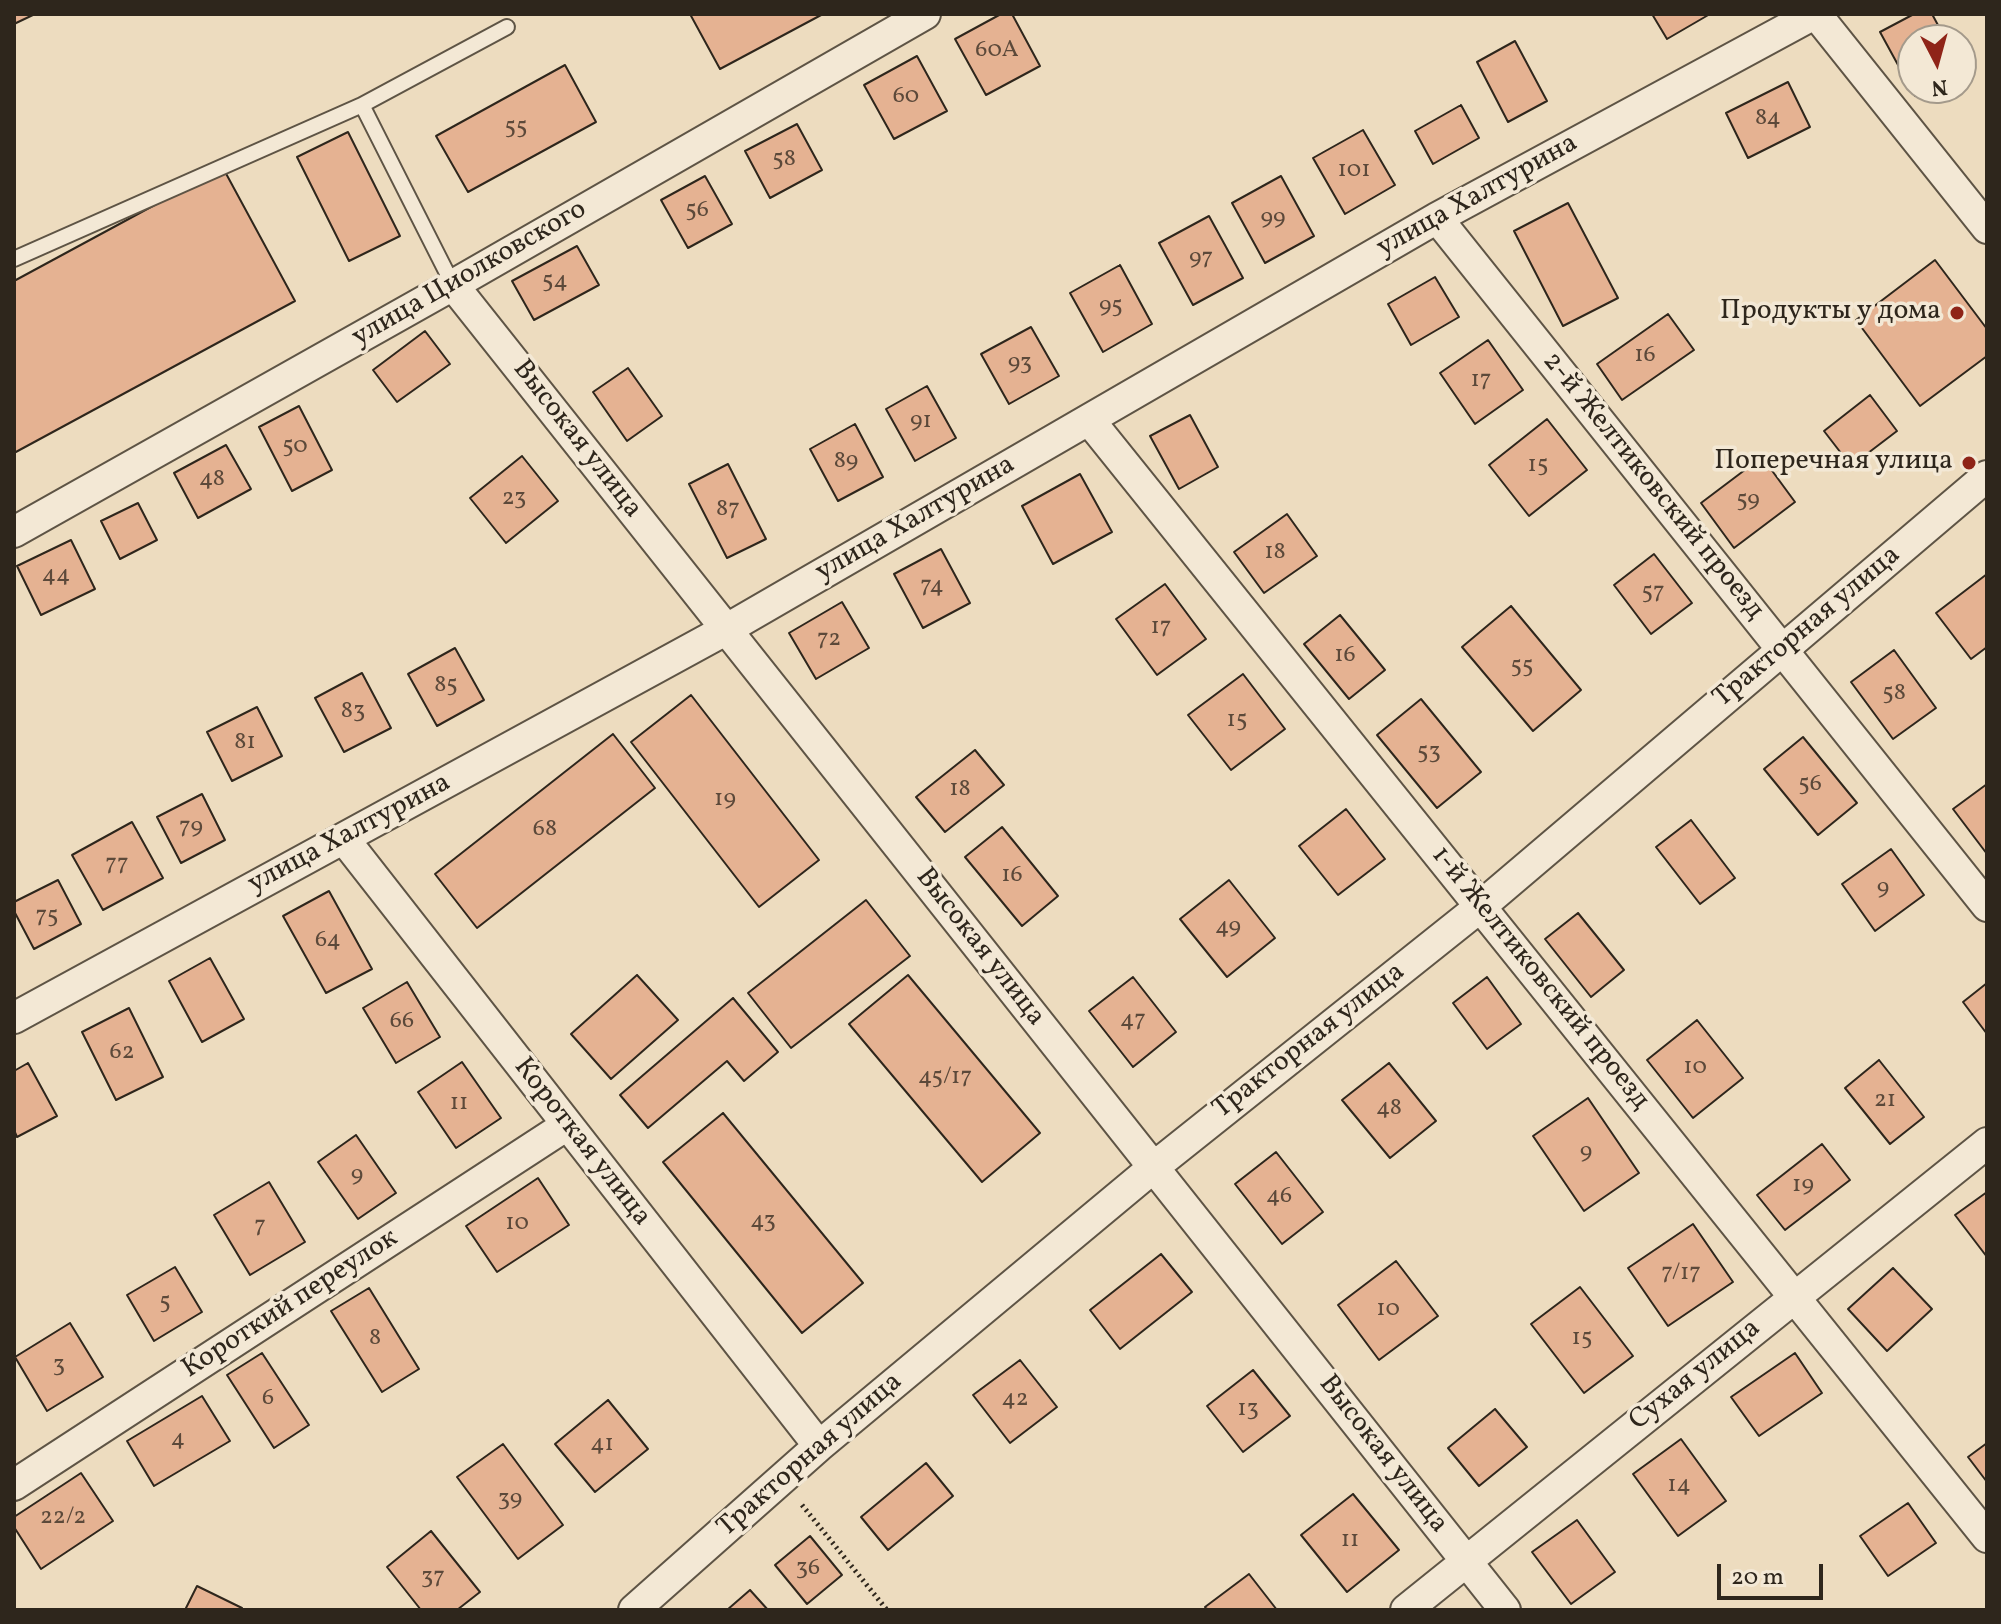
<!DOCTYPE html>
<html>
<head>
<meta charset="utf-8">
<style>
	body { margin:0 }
	#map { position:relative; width:2001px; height:1624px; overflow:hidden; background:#eddcbf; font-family:Vollkorn,serif }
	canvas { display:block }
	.frame { position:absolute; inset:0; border:16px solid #2e261c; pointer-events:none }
	.north { position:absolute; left:1897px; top:24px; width:80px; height:80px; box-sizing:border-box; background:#f3e8d5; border:2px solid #a49a8b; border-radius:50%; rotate:174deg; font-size:22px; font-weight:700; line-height:32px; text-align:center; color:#2e261c }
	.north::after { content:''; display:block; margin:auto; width:28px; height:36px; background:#8f2418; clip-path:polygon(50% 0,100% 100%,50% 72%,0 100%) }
	.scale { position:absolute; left:1717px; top:1564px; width:106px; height:36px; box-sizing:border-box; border:4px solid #2e261c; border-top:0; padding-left:10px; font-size:24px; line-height:28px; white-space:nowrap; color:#2e261c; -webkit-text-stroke:6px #f3e8d5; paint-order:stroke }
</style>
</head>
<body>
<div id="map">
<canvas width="2001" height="1624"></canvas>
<div class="frame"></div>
<div class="north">N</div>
<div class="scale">20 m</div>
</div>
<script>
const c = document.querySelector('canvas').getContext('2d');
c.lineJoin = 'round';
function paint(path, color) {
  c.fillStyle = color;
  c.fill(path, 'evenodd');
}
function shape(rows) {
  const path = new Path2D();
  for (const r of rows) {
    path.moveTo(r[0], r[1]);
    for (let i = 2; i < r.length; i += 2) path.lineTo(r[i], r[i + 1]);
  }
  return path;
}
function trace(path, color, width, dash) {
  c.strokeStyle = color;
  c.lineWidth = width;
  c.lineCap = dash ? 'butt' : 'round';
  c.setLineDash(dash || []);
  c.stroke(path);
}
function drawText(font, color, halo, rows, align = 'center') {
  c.font = font + ' Vollkorn,serif';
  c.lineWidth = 7;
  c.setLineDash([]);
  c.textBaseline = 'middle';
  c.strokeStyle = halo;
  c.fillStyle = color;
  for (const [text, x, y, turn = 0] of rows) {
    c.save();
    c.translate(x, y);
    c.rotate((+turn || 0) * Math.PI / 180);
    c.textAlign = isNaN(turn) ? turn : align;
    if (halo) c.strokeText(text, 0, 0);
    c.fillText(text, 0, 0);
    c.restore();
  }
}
const building = shape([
	[14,14,35,14,14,24,14,14],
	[690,14,823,14,720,69,690,14],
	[1001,14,1012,14,1040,66,986,95,955,39,1001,14],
	[1652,14,1710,14,1667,39,1652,14],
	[1914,14,1932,14,1946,40,1913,40,1913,88,1929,88,1915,96,1880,32,1914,14],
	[1515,41,1547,101,1508,122,1477,62,1515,41],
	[917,56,947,111,894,139,864,85,917,56],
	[565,65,596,122,468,192,436,136,565,65],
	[1788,82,1810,127,1748,158,1726,113,1788,82],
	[1461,105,1479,138,1433,164,1415,131,1461,105],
	[797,124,822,170,770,198,745,151,797,124],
	[1363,130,1395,185,1345,214,1313,158,1363,130],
	[348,132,400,236,349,261,297,157,348,132],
	[223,168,295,301,14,453,14,281,223,168],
	[705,176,732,224,688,248,661,200,705,176],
	[1281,176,1314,236,1265,263,1232,203,1281,176],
	[1568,203,1618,298,1563,326,1514,231,1568,203],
	[1209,216,1243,278,1193,305,1159,243,1209,216],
	[577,246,599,285,534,320,512,281,577,246],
	[1935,260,1987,329,1987,356,1920,406,1856,320,1935,260],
	[1120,265,1152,324,1103,352,1070,293,1120,265],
	[1435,277,1459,317,1411,345,1388,304,1435,277],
	[1668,314,1694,350,1622,400,1597,364,1668,314],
	[1031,327,1059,376,1009,404,981,354,1031,327],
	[425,331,450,364,397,402,373,370,425,331],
	[1488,340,1523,390,1475,424,1440,373,1488,340],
	[628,368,662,416,627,441,593,392,628,368],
	[927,386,956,438,915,461,886,409,927,386],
	[1870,395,1897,431,1851,466,1824,431,1870,395],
	[299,406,332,470,292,491,259,427,299,406],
	[1190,415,1218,467,1179,489,1150,436,1190,415],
	[1547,419,1587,470,1529,516,1489,465,1547,419],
	[855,424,883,477,838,501,810,449,855,424],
	[226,445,251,489,198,518,174,473,226,445],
	[522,456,558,501,506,543,470,498,522,456],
	[1762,457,1795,502,1734,548,1701,503,1762,457],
	[728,464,766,539,727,558,689,484,728,464],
	[1080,474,1112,532,1053,564,1022,506,1080,474],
	[138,503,157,540,120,559,101,521,138,503],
	[1287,514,1317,556,1264,593,1234,552,1287,514],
	[71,540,95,589,41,615,17,566,71,540],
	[941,549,970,603,923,628,894,574,941,549],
	[1654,554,1692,603,1651,634,1614,585,1654,554],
	[1987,574,1987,647,1971,659,1936,613,1987,574],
	[1165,584,1206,639,1157,675,1116,619,1165,584],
	[842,602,869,648,816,679,789,633,842,602],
	[1511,606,1581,690,1533,731,1462,647,1511,606],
	[1340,615,1385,670,1349,699,1304,644,1340,615],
	[455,648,484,700,437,726,408,674,455,648],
	[1894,650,1936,708,1893,739,1851,682,1894,650],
	[362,673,391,728,344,752,315,698,362,673],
	[1243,674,1285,729,1231,770,1188,715,1243,674],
	[691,695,819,860,759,907,631,742,691,695],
	[1421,699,1481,772,1437,808,1377,735,1421,699],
	[257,707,282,756,232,781,207,732,257,707],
	[613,734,655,788,477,928,435,874,613,734],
	[1803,737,1857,803,1818,835,1764,769,1803,737],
	[975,750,1004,785,945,832,916,797,975,750],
	[1987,784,1987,854,1953,809,1987,784],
	[202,794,225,840,181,863,157,817,202,794],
	[1346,809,1385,859,1338,895,1299,846,1346,809],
	[1691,820,1735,878,1700,904,1656,847,1691,820],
	[132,822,163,878,103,910,72,855,132,822],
	[1002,827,1058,896,1022,926,965,857,1002,827],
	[1891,849,1924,895,1875,931,1842,884,1891,849],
	[58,880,81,924,34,949,14,911,14,902,58,880],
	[1229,880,1275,938,1227,977,1180,919,1229,880],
	[329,891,372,969,326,993,283,916,329,891],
	[866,900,910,956,791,1048,748,993,866,900],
	[1578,913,1624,970,1591,997,1545,939,1578,913],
	[210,958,244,1019,202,1042,169,981,210,958],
	[637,975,678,1020,611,1079,571,1034,637,975],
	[908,975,1040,1133,982,1182,849,1024,908,975],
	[1133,977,1176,1032,1133,1067,1089,1011,1133,977],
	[1487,977,1521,1024,1487,1049,1453,1003,1487,977],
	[407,982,440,1037,396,1063,363,1008,407,982],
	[1987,983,1987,1034,1963,1002,1987,983],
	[733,998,778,1052,744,1081,727,1061,648,1128,620,1095,733,998],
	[129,1008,163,1077,116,1100,82,1032,129,1008],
	[1697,1020,1743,1078,1693,1118,1647,1060,1697,1020],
	[1879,1060,1924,1117,1890,1144,1845,1088,1879,1060],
	[462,1062,501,1118,456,1148,418,1092,462,1062],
	[28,1063,57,1116,17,1137,14,1130,14,1071,28,1063],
	[1389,1063,1436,1121,1390,1158,1342,1100,1389,1063],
	[1588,1098,1639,1173,1584,1211,1533,1136,1588,1098],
	[723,1113,863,1283,802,1333,663,1162,723,1113],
	[356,1135,396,1193,358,1219,318,1162,356,1135],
	[1822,1144,1850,1180,1785,1230,1757,1195,1822,1144],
	[1276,1152,1323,1212,1282,1244,1235,1184,1276,1152],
	[538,1178,569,1225,497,1272,466,1226,538,1178],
	[269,1182,305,1242,250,1275,214,1215,269,1182],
	[1987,1192,1987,1257,1955,1215,1987,1192],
	[1693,1224,1733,1282,1668,1326,1628,1268,1693,1224],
	[1161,1254,1192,1292,1120,1349,1090,1310,1161,1254],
	[1396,1261,1438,1316,1379,1360,1338,1305,1396,1261],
	[175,1267,202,1312,154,1341,127,1295,175,1267],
	[1893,1268,1932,1309,1887,1351,1848,1309,1893,1268],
	[1580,1287,1633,1356,1584,1393,1531,1324,1580,1287],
	[369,1288,419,1369,382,1392,331,1311,369,1288],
	[70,1323,103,1377,47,1411,15,1357,70,1323],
	[262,1353,309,1425,274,1448,227,1375,262,1353],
	[1795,1353,1822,1393,1759,1436,1731,1397,1795,1353],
	[1020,1360,1057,1407,1010,1443,973,1395,1020,1360],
	[1253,1370,1290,1416,1243,1452,1207,1406,1253,1370],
	[202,1396,230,1441,154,1486,127,1441,202,1396],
	[608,1400,648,1449,595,1492,555,1444,608,1400],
	[1495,1409,1527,1447,1479,1486,1448,1448,1495,1409],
	[1681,1439,1726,1501,1678,1536,1633,1474,1681,1439],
	[1987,1443,1987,1482,1968,1457,1987,1443],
	[503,1444,563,1525,518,1559,457,1477,503,1444],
	[926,1463,953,1496,888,1550,861,1517,926,1463],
	[81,1473,113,1521,41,1569,14,1527,14,1517,81,1473],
	[1353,1494,1399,1550,1347,1592,1301,1535,1353,1494],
	[1908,1503,1936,1543,1888,1576,1860,1536,1908,1503],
	[1577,1520,1615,1572,1571,1604,1532,1552,1577,1520],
	[431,1531,480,1592,457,1610,421,1610,387,1567,431,1531],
	[810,1536,842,1575,807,1604,775,1565,810,1536],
	[1249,1574,1277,1610,1208,1610,1205,1607,1249,1574],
	[197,1586,242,1608,241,1610,185,1610,197,1586],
	[750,1590,768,1610,727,1610,750,1590]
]);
paint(building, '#e5b292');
trace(building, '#2e261c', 2);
const service = shape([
	[362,105,507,27],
	[14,259,362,105,453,285]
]);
const minor = shape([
	[1816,14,1987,228],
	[1437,218,1987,906],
	[453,285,1505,1610],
	[1090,421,1987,1537],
	[14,532,453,285,925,14],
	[344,839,819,1446],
	[14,1018,727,629,1437,218,1814,14],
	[14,1485,567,1125],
	[634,1610,819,1446,1154,1167,1480,907,1987,476],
	[1406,1610,1987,1143]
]);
trace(service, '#5e5445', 18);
trace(minor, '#5e5445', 34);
trace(shape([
	[802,1505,887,1610]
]), '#2e261c', 5, [2, 4]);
trace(service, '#f3e8d5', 14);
trace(minor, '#f3e8d5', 30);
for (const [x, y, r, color] of [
	[1957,313,8,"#8f2418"],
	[1969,463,8,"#8f2418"]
]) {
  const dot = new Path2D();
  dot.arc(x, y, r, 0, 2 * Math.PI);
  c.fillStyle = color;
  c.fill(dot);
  trace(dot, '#f3e8d5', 3);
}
drawText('24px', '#5c493a', null, [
	["60А",997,52],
	["60",906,98],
	["84",1768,120],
	["55",516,129],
	["58",784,161],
	["101",1354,172],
	["56",697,212],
	["99",1273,220],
	["97",1201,260],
	["54",555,283],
	["95",1111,308],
	["16",1645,357],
	["93",1020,365],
	["17",1481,382],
	["91",921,423],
	["50",295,448],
	["89",846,463],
	["15",1538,467],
	["48",212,481],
	["23",514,500],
	["59",1748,502],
	["87",728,511],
	["18",1275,554],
	["44",56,577],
	["74",932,588],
	["57",1653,594],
	["17",1161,629],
	["72",829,641],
	["16",1345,657],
	["55",1522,668],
	["85",446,687],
	["58",1894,695],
	["83",353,713],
	["15",1237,722],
	["81",245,744],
	["53",1429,754],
	["56",1810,786],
	["18",960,791],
	["19",725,801],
	["79",191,829],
	["68",545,831],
	["77",117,866],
	["16",1012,877],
	["9",1883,890],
	["75",47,918],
	["49",1228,929],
	["64",328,942],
	["47",1133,1022],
	["66",402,1023],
	["62",122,1054],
	["10",1695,1069],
	["45/17",945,1079],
	["21",1885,1102],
	["11",459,1105],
	["48",1389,1110],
	["9",1586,1154],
	["9",357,1177],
	["19",1803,1187],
	["46",1279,1198],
	["43",763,1223],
	["10",517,1225],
	["7",260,1228],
	["7/17",1681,1275],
	["5",165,1304],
	["10",1388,1311],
	["8",375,1340],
	["15",1582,1340],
	["3",59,1367],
	["6",268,1400],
	["42",1015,1401],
	["13",1248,1411],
	["4",178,1441],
	["41",602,1446],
	["14",1679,1487],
	["39",510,1501],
	["22/2",63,1519],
	["11",1350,1542],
	["36",808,1570],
	["37",433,1579]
]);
drawText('28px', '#2e261c', '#f3e8d5', [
	["улица Халтурина",1478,197,-29],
	["улица Циолковского",470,275,-30],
	["Высокая улица",576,440,52],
	["2-й Желтиковский проезд",1652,487,51],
	["улица Халтурина",916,520,-30],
	["Тракторная улица",1808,628,-40],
	["улица Халтурина",350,835,-28],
	["Высокая улица",979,948,52],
	["1-й Желтиковский проезд",1539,979,51],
	["Тракторная улица",1310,1042,-38],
	["Короткая улица",581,1143,52],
	["Короткий переулок",291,1305,-33],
	["Сухая улица",1696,1376,-39],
	["Высокая улица",1382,1455,52],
	["Тракторная улица",811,1456,-41]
]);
drawText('28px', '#2e261c', '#f3e8d5', [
	["Продукты у дома",1941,313],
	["Поперечная улица",1953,463]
], 'right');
</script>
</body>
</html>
